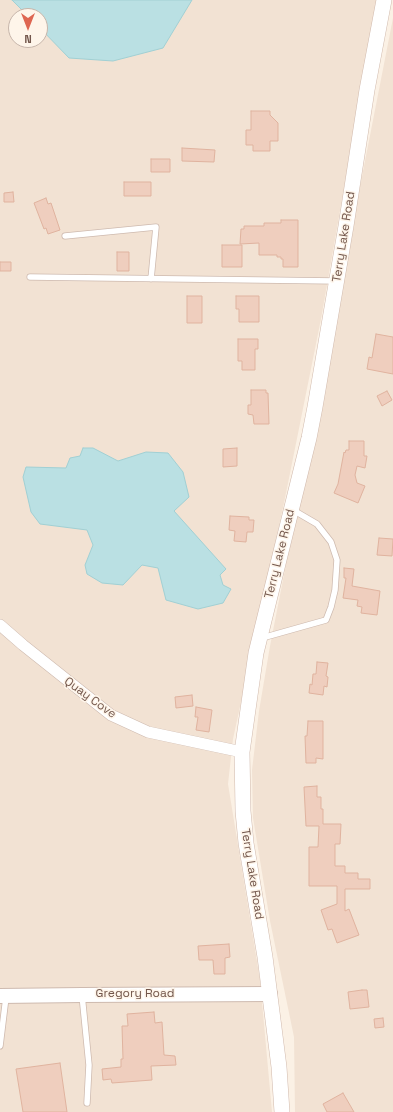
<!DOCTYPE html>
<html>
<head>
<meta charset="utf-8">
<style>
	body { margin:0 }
	#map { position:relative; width:393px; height:1112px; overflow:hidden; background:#fbf1e5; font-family:"Space Grotesk",sans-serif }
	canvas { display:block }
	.north { position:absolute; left:8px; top:8px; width:40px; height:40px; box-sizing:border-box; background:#fef5ea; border:1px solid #c6b5aa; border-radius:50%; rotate:180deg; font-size:11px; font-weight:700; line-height:16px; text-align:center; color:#72564b }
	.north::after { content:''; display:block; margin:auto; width:14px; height:18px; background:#de6651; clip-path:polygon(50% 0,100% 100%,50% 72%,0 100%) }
</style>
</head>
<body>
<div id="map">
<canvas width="393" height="1112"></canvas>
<div class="north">N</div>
</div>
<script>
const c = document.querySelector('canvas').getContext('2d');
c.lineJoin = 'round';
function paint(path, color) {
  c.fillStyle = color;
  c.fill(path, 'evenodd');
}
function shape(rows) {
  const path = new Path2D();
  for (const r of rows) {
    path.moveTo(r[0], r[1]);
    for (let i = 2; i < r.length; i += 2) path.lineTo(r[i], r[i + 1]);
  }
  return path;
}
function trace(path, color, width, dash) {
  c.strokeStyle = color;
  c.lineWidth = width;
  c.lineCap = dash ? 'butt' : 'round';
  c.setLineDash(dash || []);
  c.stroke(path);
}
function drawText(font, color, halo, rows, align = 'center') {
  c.font = font + ' "Space Grotesk",sans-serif';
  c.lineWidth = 3;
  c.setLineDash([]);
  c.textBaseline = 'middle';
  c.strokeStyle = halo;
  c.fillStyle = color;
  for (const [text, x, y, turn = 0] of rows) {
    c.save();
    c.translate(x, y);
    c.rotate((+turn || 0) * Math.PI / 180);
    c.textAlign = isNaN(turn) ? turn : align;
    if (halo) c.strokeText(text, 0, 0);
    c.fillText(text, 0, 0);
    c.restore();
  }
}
paint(shape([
	[0,0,377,0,321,319,284,503,233,739,228,784,260,980,272,1112,0,1112],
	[16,16,40,16,40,40,16,40],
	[393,18,393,1112,295,1112,294,1037,270,921,253,818,252,770,259,711,270,646]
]), '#f2e2d3');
const water = shape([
	[12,0,192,0,163,48,113,61,69,58,40,28,40,16,28,16,12,0],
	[83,448,93,448,118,461,146,452,168,453,183,472,189,497,174,511,226,569,220,575,223,585,231,589,223,603,198,609,166,600,158,568,142,565,123,585,102,583,87,574,85,565,93,545,87,530,40,524,31,512,23,477,26,467,66,468,70,458,80,456,83,448]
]);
paint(water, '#bae0e3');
trace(water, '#a1d0d4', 1);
const building = shape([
	[251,111,270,111,270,115,278,123,278,141,270,141,270,151,253,151,253,145,246,145,246,130,251,130,251,111],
	[182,148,215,150,214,162,182,161,182,148],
	[151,159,170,159,170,172,151,172,151,159],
	[124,182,151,182,151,196,124,196,124,182],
	[13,192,14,202,4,202,4,193,13,192],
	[46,198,48,204,51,203,60,230,48,234,46,228,44,229,34,203,46,198],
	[281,220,298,220,298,267,283,267,283,259,281,259,281,257,277,257,277,255,259,255,259,243,240,244,241,229,244,229,244,226,264,226,264,223,281,223,281,220],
	[222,245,242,245,242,267,222,267,222,245],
	[117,252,129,252,129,271,117,271,117,252],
	[0,262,11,262,11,271,0,271,0,262],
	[187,296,202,296,202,323,187,323,187,296],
	[236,296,259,296,259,322,239,322,239,309,236,309,236,296],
	[376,334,393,337,393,374,367,369,369,357,372,358,376,334],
	[238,339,258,339,258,349,255,349,255,370,242,370,242,361,238,361,238,339],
	[251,390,266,390,266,393,268,393,269,424,254,424,253,415,248,414,248,405,251,405,251,390],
	[387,391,392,400,382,406,377,396,387,391],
	[349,441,364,441,364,456,367,456,365,468,357,466,355,475,357,483,365,486,358,503,334,493,338,484,344,452,345,453,346,450,349,450,349,441],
	[237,448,237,466,223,467,223,449,237,448],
	[230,516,249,517,249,520,254,520,253,532,247,532,246,542,234,541,235,531,229,530,230,516],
	[379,538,393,539,392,556,377,555,379,538],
	[344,568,354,569,352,586,380,591,377,615,361,613,362,607,357,606,358,600,343,598,346,578,344,578,344,568],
	[317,662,328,663,326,676,328,677,327,687,324,686,323,695,309,693,310,684,312,685,313,674,316,674,317,662],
	[192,695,193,706,176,708,175,697,192,695],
	[196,707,212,710,209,732,196,730,198,717,195,717,196,707],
	[308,721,323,721,323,759,316,758,316,763,306,763,305,736,307,736,308,721],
	[317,786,317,797,321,797,321,809,323,809,323,824,341,824,340,844,335,844,335,866,345,866,345,873,358,873,358,879,370,879,370,889,345,889,345,911,349,909,359,935,337,943,332,929,328,930,321,910,337,904,337,886,309,886,309,847,318,847,319,826,306,826,304,787,317,786],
	[229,944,230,957,225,958,225,974,214,974,213,960,199,960,198,946,229,944],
	[362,990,367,990,369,1007,350,1009,348,992,362,990],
	[154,1012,155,1023,162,1022,164,1055,175,1056,176,1065,151,1066,152,1080,112,1083,111,1079,103,1080,102,1069,121,1067,121,1059,123,1059,122,1026,128,1026,127,1014,154,1012],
	[383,1018,384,1027,375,1028,374,1019,383,1018],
	[60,1063,67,1112,23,1112,16,1069,60,1063],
	[343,1093,354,1112,327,1112,323,1104,343,1093]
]);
paint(building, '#efcebe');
trace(building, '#e0b39f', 1);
const service = shape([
	[65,236,156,227,151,279],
	[30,277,336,281],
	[262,638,326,620,331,607,335,590,337,560,331,542,317,524,293,510],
	[82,995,89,1065,87,1103],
	[0,1046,6,997]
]);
const minor = shape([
	[0,625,23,645,111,715,148,732,242,752]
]);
const tertiary = shape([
	[0,996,82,995,270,994]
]);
const secondary = shape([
	[282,1112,279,1067,265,957,246,843,243,811,242,752,256,653,309,438,315,407,346,226,367,90,384,0]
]);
trace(service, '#cebaaf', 7);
trace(minor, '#cebaaf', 12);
trace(tertiary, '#cebaaf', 16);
trace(secondary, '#d0b9ac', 16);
trace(service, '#fff', 5.5);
trace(minor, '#fff', 11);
trace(tertiary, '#fff', 14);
trace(secondary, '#fff', 15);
drawText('12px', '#72564b', '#fef5ea', [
	["Terry Lake Road",344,237,-81],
	["Terry Lake Road",280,554,-76],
	["Quay Cove",90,698,36],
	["Terry Lake Road",252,874,81],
	["Gregory Road",135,994]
]);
</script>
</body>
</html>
